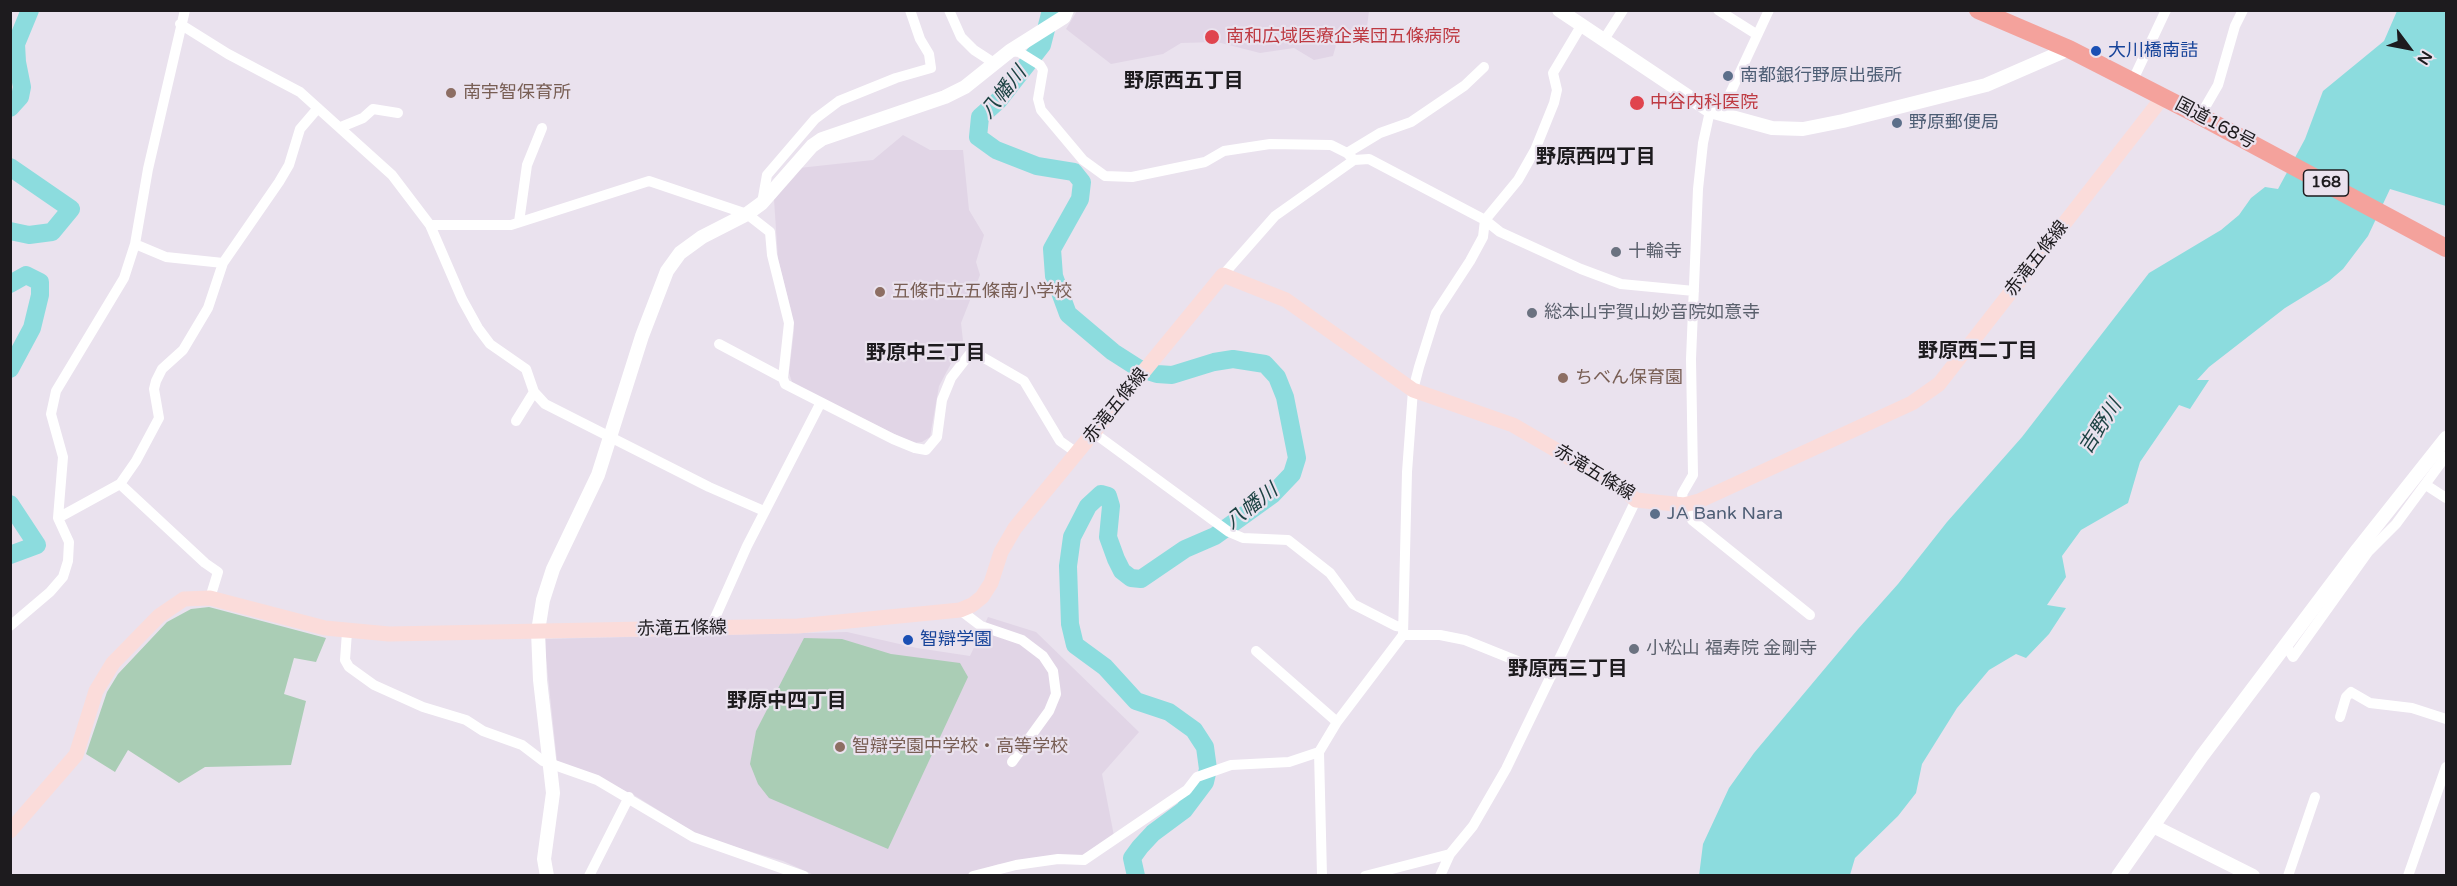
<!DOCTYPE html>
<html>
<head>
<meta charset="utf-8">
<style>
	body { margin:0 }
	#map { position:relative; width:2457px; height:886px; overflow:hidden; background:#eae2ee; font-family:"Varela Round",sans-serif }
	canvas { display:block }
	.frame { position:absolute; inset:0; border:12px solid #1d1b1e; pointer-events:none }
	.north { position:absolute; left:2379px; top:18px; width:60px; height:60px; -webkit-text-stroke:4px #eae2ee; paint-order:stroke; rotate:122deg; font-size:16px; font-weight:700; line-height:24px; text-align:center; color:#1d1b1e }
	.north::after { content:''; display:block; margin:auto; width:21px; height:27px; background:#1d1b1e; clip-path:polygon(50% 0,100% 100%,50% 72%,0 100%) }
</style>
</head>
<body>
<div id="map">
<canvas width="2457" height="886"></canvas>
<div class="frame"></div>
<div class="north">N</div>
</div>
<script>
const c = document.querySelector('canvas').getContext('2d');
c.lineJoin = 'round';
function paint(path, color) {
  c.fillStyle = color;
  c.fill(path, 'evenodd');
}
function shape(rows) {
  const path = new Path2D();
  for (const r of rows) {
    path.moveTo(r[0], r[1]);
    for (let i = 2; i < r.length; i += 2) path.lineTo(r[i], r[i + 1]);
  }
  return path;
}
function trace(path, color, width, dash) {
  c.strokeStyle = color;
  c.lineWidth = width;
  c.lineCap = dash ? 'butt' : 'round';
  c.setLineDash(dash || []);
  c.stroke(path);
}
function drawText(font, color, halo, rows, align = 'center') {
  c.font = font + ' "Varela Round","Noto Sans JP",sans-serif';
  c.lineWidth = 4.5;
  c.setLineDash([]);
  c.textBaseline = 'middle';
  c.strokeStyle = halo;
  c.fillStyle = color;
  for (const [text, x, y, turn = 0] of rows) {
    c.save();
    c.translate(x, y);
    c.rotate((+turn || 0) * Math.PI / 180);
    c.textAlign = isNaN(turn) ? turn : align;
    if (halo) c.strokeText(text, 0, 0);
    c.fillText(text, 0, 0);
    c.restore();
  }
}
paint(shape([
	[1077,11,1077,10,1369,11,1367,27,1356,36,1338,38,1333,56,1314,60,1294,48,1260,53,1217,42,1181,43,1163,54,1111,64,1066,29],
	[903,135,930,150,963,150,969,210,984,235,976,262,980,275,961,323,963,341,939,386,930,437,922,442,913,443,800,388,792,382,789,373,794,330,791,310,778,259,774,199,799,168,873,160],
	[988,617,1036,632,1139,732,1102,774,1114,836,1084,857,999,864,962,876,814,875,783,861,701,837,634,795,590,774,557,761,544,639,847,632,917,648,970,656]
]), '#e1d5e6');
paint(shape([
	[209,607,326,638,316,662,294,658,284,694,306,701,291,765,205,767,179,783,128,750,115,772,86,754,107,692,118,674,167,622,191,609],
	[804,638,842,639,891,654,960,663,968,677,888,849,769,798,758,784,750,764,756,731]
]), '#aacdb5');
paint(shape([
	[2397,11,2446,11,2446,206,2390,189,2368,236,2343,269,2329,281,2285,308,2209,367,2197,380,2209,380,2190,409,2179,405,2140,462,2128,503,2081,530,2062,556,2066,577,2047,605,2066,608,2049,634,2026,658,2016,654,1989,670,1957,708,1922,764,1916,793,1898,816,1855,858,1850,875,1699,876,1703,844,1729,788,1754,753,1858,629,1898,584,1947,522,2022,437,2149,273,2221,230,2239,215,2251,198,2265,187,2278,189,2305,139,2323,91,2384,41]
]), '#8cdcde');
trace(shape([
	[1051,10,1042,45,999,100,980,117,978,137,996,150,1037,166,1074,172,1082,182,1080,199,1052,249,1054,276,1068,314,1113,352,1138,368,1157,374,1172,375,1214,362,1233,359,1265,364,1277,377,1285,397,1297,458,1292,474,1272,495,1215,536,1185,549,1141,579,1131,578,1122,571,1116,559,1108,537,1111,506,1108,496,1101,494,1088,506,1072,537,1068,566,1070,624,1075,645,1105,667,1136,701,1169,712,1194,730,1205,747,1208,769,1205,782,1184,810,1153,833,1140,847,1132,858,1136,876],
	[10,108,20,97,22,87,17,62,16,44,30,10],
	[10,167,71,209,52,232,29,235,10,231],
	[10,284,26,275,40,282,40,295,32,328,10,369],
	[10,504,37,545,10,555]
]), '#8cdcde', 18);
trace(shape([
	[949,10,961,37,974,50,994,63],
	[1718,10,1756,34],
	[180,24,228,54,300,92,392,175,430,225,462,299,478,328,490,344,526,369,534,392,545,404,709,487,764,511],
	[1603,41,1623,10],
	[1010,51,1019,52,1040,65,1043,70,1038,99,1041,110,1083,160,1105,176,1132,177,1205,162,1224,151,1270,144,1331,145,1347,153,1354,160],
	[2132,82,2166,10],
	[1710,111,1703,143,1698,189,1691,359,1693,475,1682,494,1684,505,1692,520,1810,615],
	[1720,115,1769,10],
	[2200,116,2218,85,2235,26,2243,10],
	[341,127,363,118,373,109,398,113],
	[1347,153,1380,133,1411,122,1464,86,1484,67],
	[762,203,767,175,815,119,839,101,896,78,931,68,929,54,920,39,910,10],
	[519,222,527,165,542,128],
	[430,225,511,225,649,181,747,214,770,232,772,255,789,323,783,378,785,384,893,439,915,448,926,450,937,437,942,400,951,378,972,351,1024,381,1060,441,1077,453],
	[135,244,166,257,223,263],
	[1223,275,1275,216,1354,160,1369,159,1485,220,1500,232,1581,269,1621,284,1694,291],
	[719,344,783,378],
	[516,421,534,392],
	[1094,433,1229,532,1243,538,1288,540,1330,573,1353,604,1396,626,1403,627],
	[120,484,205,563,218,572,210,598],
	[2426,485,2446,498],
	[58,518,120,484,136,461,159,418,154,389,156,381,162,369,183,350,208,308,223,263,279,182,289,165,300,129,318,108],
	[960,610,981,626,1022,640,1043,656,1053,671,1056,694,1049,711,1012,762],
	[10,626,50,592,63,577,68,561,69,542,58,518,63,457,51,414,56,391,124,278,135,244,148,169,185,10],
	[710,629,747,546,820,404],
	[347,632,345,660,349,667,374,685,423,707,466,720,483,731,522,745,543,761,597,780,693,837,804,876],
	[1403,635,1440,635,1465,640,1552,675],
	[2287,647,2293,657,2368,552,2396,524,2446,456],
	[1256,651,1337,722],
	[2340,717,2346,697,2351,692,2370,703,2412,708,2446,719],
	[589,876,629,797],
	[973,876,1016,865,1058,859,1084,860,1187,790,1197,777,1231,765,1289,762,1319,752],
	[1322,876,1319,752,1337,722,1403,635,1407,472,1413,390,1419,367,1436,313,1470,261,1483,237,1485,220,1518,180,1535,150,1554,103,1557,90,1553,73,1581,26],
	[1365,876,1450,854],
	[1440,876,1450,854,1473,826,1506,769,1636,500],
	[2288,876,2315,797],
	[2408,876,2446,767]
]), '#fff', 10);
trace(shape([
	[1559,10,1710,111,1772,128,1803,129,1843,121,1986,85,2069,49],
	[2155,827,2253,876],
	[547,876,544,859,553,793,540,680,538,631,543,600,553,569,598,475,642,336,667,271,680,253,702,237,747,214,762,203,812,146,822,139,945,97,965,87,1010,51,1064,17,1067,10],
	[2118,876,2202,756,2358,549,2446,438]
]), '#fff', 14);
trace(shape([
	[10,831,76,755,96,691,113,663,159,616,184,599,210,598,325,628,389,634,798,626,960,610,972,605,982,597,991,583,1001,552,1015,528,1223,275,1286,300,1413,390,1513,425,1623,489,1636,500,1684,505,1699,501,1912,403,1939,384,2163,97]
]), '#fbdcda', 15);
trace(shape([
	[1978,10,2069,49,2200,116,2446,248]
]), '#f4a29c', 18);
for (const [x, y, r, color] of [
	[1212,37,8,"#e0444e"],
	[2096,51,6,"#1a4fb4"],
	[1728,76,6,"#5c6f8a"],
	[451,93,6,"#8d6e63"],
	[1637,103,8,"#e0444e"],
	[1897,123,6,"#5c6f8a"],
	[1616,252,6,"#6b7280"],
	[880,292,6,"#8d6e63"],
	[1532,313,6,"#6b7280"],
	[1563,378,6,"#8d6e63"],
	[1655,514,6,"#5c6f8a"],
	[908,640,6,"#1a4fb4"],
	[1634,649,6,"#6b7280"],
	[840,747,6,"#8d6e63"]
]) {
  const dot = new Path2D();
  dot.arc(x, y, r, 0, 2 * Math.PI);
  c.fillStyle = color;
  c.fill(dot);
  trace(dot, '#eae2ee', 2);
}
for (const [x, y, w] of [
	[2326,183,45]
]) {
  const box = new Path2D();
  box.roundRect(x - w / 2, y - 13, w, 26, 4.5);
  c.fillStyle = '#eae2ee';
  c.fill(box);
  trace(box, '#1d1b1e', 1.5);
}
drawText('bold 16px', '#1d1b1e', null, [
	["168",2326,183]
]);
drawText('18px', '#be3a42', '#eae2ee', [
	["南和広域医療企業団五條病院",1226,37],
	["中谷内科医院",1650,103]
], 'left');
drawText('18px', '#164399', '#eae2ee', [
	["大川橋南詰",2108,51],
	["智辯学園",920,640]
], 'left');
drawText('18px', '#4e5e75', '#eae2ee', [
	["南都銀行野原出張所",1740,76],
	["野原郵便局",1909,123],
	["JA Bank Nara",1667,514]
], 'left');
drawText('18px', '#785e54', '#eae2ee', [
	["南宇智保育所",463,93],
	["五條市立五條南小学校",892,292],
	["ちべん保育園",1575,378],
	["智辯学園中学校・高等学校",852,747]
], 'left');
drawText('18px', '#1d1b1e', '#eae2ee', [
	["国道168号",2215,124,28],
	["赤滝五條線",2037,259,-52],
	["赤滝五條線",1116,406,-51],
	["赤滝五條線",1594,473,31],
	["赤滝五條線",682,629,-1]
]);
drawText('18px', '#5b616d', '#eae2ee', [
	["十輪寺",1628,252],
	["総本山宇賀山妙音院如意寺",1544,313],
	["小松山 福寿院 金剛寺",1646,649]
], 'left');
drawText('bold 20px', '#1d1b1e', '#eae2ee', [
	["野原西五丁目",1184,82],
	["野原西四丁目",1596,158],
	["野原西二丁目",1978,352],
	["野原中三丁目",926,354],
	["野原西三丁目",1568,670],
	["野原中四丁目",787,702]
]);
drawText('italic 20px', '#1c4243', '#eae2ee', [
	["八幡川",1004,93,-51],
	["吉野川",2101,427,-57],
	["八幡川",1252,507,-38]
]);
</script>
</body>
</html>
